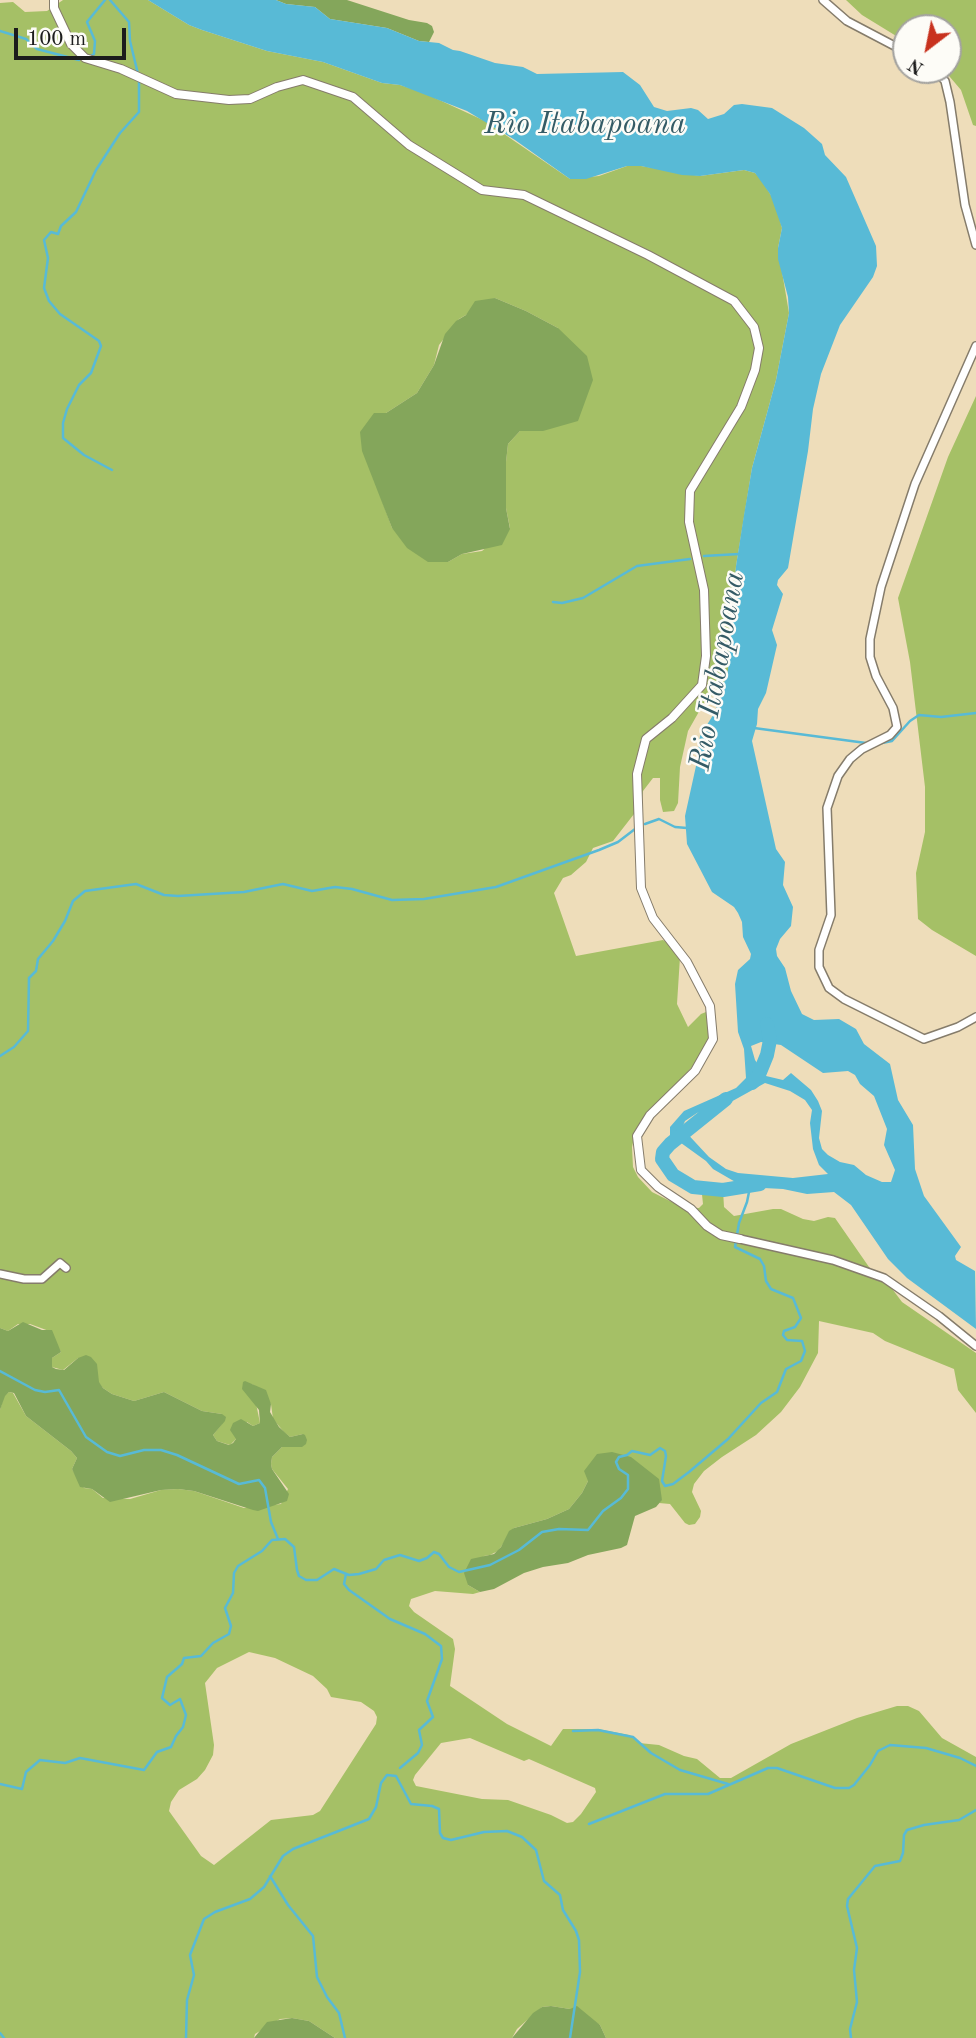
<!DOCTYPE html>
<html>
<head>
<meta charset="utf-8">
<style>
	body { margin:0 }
	#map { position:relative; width:976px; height:2038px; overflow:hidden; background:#eeddba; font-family:"Old Standard TT",serif }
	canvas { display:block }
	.north { position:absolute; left:892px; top:14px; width:70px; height:70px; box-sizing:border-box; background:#fdfcf7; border:2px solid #a3a29f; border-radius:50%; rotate:212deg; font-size:19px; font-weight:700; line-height:28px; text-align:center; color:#1c1c1c }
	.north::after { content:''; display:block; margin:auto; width:24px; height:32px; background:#c8321e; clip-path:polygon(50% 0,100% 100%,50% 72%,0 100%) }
	.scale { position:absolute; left:14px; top:28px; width:112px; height:32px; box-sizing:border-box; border:4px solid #1c1c1c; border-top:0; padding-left:9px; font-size:21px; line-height:24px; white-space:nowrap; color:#1c1c1c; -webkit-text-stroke:5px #fdfcf7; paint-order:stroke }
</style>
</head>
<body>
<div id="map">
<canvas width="976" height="2038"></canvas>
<div class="north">N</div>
<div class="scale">100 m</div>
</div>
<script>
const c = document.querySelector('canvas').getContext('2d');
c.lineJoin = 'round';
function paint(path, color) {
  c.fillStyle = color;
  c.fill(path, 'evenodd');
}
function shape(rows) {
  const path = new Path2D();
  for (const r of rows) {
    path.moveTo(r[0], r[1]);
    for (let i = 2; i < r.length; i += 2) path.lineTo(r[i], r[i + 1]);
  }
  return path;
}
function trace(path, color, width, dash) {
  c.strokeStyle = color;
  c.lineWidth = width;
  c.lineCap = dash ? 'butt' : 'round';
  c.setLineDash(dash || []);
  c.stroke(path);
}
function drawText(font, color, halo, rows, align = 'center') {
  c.font = font + ' "Old Standard TT",serif';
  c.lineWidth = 5;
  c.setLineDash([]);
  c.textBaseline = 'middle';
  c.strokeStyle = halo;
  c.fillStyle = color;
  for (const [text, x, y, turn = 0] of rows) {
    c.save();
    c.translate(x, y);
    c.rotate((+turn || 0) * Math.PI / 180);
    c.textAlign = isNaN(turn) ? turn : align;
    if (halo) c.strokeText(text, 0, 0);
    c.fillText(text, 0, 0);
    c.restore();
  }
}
paint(shape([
	[63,0,148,0,189,25,202,30,267,51,323,62,382,83,400,85,422,92,485,121,570,179,599,176,627,166,641,166,700,176,744,170,755,173,761,179,775,202,782,228,778,248,789,313,776,380,752,468,736,566,728,670,722,689,705,701,688,731,680,767,678,803,674,811,663,812,660,800,660,778,653,778,643,791,641,805,613,841,593,848,586,862,571,875,563,878,554,893,576,956,663,940,675,948,680,957,677,1004,688,1027,701,1014,711,1010,712,1040,701,1057,636,1129,632,1147,633,1167,638,1177,652,1192,682,1207,699,1208,703,1204,701,1185,723,1190,724,1207,734,1216,773,1209,781,1209,803,1219,814,1221,828,1217,835,1218,869,1267,890,1286,902,1302,976,1353,976,1413,958,1390,954,1369,885,1341,873,1333,819,1321,818,1353,800,1387,781,1412,756,1435,722,1457,704,1471,694,1484,692,1492,701,1511,700,1517,695,1524,689,1525,685,1523,670,1504,659,1503,662,1499,588,1481,582,1493,569,1509,547,1519,514,1528,498,1551,490,1555,484,1556,468,1585,480,1592,473,1594,435,1591,411,1599,409,1606,414,1612,453,1639,455,1649,450,1686,507,1724,551,1746,563,1729,598,1729,629,1735,639,1743,659,1745,684,1756,697,1759,720,1778,731,1778,791,1744,857,1718,897,1706,908,1706,919,1711,942,1738,976,1757,976,2038,606,2038,600,2025,570,2009,551,2006,542,2007,517,2029,512,2038,335,2038,309,2021,292,2018,280,2019,255,2034,254,2038,0,2038,0,1410,4,1396,9,1392,13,1393,26,1416,71,1451,77,1458,72,1469,77,1478,84,1488,92,1489,103,1498,130,1499,161,1490,178,1489,194,1491,244,1508,281,1504,288,1489,272,1469,271,1464,272,1457,282,1447,295,1447,303,1434,290,1437,284,1432,273,1419,271,1404,258,1388,252,1384,260,1423,253,1426,247,1422,236,1439,230,1445,217,1441,213,1435,222,1424,222,1414,202,1411,164,1392,134,1401,112,1394,103,1388,78,1358,63,1370,52,1367,52,1358,61,1352,49,1331,30,1324,18,1324,8,1331,0,1328,0,3,13,2,25,12,47,11],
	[495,298,526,311,558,328,543,431,520,431,508,444,506,462,506,508,510,528,482,551,462,554,448,562,392,528,372,473,386,413,417,393,434,365,439,345,459,319],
	[249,1652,275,1658,313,1676,327,1689,331,1697,361,1702,374,1711,377,1717,376,1724,320,1811,313,1815,271,1820,214,1865,201,1856,169,1811,171,1802,179,1790,197,1779,205,1770,213,1755,214,1745,205,1683,217,1668],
	[470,1738,524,1761,529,1759,595,1788,596,1792,581,1814,573,1822,567,1823,551,1815,508,1800,482,1799,416,1786,413,1780,415,1775,441,1743],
	[846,0,976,0,976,126,973,125,961,90,944,70,948,70,948,28,906,28,906,42,862,15],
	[976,396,976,956,932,930,918,919,916,873,925,832,925,787,910,662,898,598,948,457]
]), '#a5c066');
paint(shape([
	[276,0,347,0,409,20,427,23,432,26,434,32,429,42,419,41,387,28,330,19,315,7,286,4],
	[495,298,526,311,558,328,587,356,593,380,578,421,543,431,520,431,508,444,506,462,506,508,510,529,502,545,462,554,448,562,428,562,407,548,392,528,362,451,360,432,374,413,386,413,417,393,434,365,445,334,456,321,466,315,475,301],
	[23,1322,42,1330,52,1330,61,1352,52,1358,52,1367,56,1369,64,1370,78,1358,86,1355,91,1357,97,1364,99,1382,103,1388,112,1394,134,1401,164,1392,202,1411,222,1414,226,1417,225,1421,213,1435,217,1441,229,1445,233,1443,236,1439,230,1430,233,1423,241,1419,253,1426,260,1423,259,1410,242,1389,243,1382,245,1381,266,1390,271,1404,270,1412,279,1427,290,1437,303,1434,305,1435,307,1440,306,1444,302,1447,282,1447,272,1457,271,1464,272,1469,289,1494,287,1501,258,1511,253,1510,194,1491,178,1489,161,1490,110,1502,92,1489,80,1487,72,1469,77,1458,71,1451,26,1416,14,1393,9,1392,5,1396,0,1410,0,1328,8,1331],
	[612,1452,631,1457,659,1479,662,1500,656,1507,635,1516,627,1545,621,1548,588,1555,568,1563,543,1567,524,1573,494,1589,480,1592,468,1585,464,1573,471,1559,494,1554,501,1547,509,1531,514,1528,547,1519,569,1509,582,1493,588,1481,584,1471,597,1454],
	[551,2006,570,2009,577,2006,600,2025,606,2038,512,2038,533,2013,542,2007],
	[292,2018,309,2021,335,2038,254,2038,267,2022]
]), '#84a65b');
paint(shape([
	[148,0,276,0,286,4,315,7,330,19,387,28,419,41,439,43,453,50,460,51,495,63,523,67,537,74,623,72,640,85,654,107,667,111,691,108,698,110,708,119,724,114,734,105,742,104,772,108,804,128,822,144,825,155,846,177,876,246,877,266,873,277,840,325,821,374,813,409,808,451,788,568,778,580,777,585,783,594,772,630,777,645,766,693,758,709,757,724,752,741,776,849,785,862,783,885,793,907,791,926,780,939,776,949,777,956,785,968,791,991,802,1014,814,1020,839,1019,856,1029,864,1044,890,1064,898,1100,913,1125,915,1169,924,1196,961,1247,955,1256,956,1260,975,1271,976,1329,907,1278,888,1259,851,1205,834,1192,807,1194,783,1189,744,1187,713,1169,706,1161,670,1135,670,1127,684,1111,736,1088,746,1078,744,1049,738,1032,735,984,738,970,750,959,751,954,743,937,742,922,738,913,734,907,712,892,687,844,685,816,696,766,700,736,715,712,728,670,736,566,744,515,752,468,776,380,789,313,788,297,778,259,778,248,782,228,770,194,755,173,744,170,700,176,682,175,641,166,627,166,586,179,570,179,515,140,467,111,400,85,382,83,323,62,267,51,202,30,189,25],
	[761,1042,781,1045,823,1073,848,1071,855,1075,860,1084,874,1096,887,1129,884,1145,895,1170,891,1182,882,1182,866,1175,854,1165,840,1162,828,1155,822,1149,819,1138,822,1111,818,1101,811,1090,791,1073,783,1080,766,1076,755,1060,751,1046],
	[765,1083,790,1091,805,1100,812,1110,810,1123,813,1149,819,1165,828,1174,793,1178,738,1173,726,1169,709,1157,682,1128,685,1121,697,1113,729,1103]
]), '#58bad6');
trace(shape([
	[110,0,129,22,130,41,138,74],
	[0,31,26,39,37,49,79,60],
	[89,57,94,54,95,41,87,22,105,0],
	[112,470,84,455,63,438,63,423,67,409,79,385,91,373,101,346,99,341,60,314,49,301,44,288,48,258,44,240,51,232,58,234,61,226,76,212,96,170,120,133,139,112,139,82],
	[704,556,739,554],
	[553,602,562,603,583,598,637,566,690,559],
	[754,728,866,743],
	[882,743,892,741,910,721,919,715,941,717,976,713],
	[645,824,659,819,675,827,687,828],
	[0,1056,14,1047,28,1031,29,978,36,971,38,959,53,941,65,921,73,901,85,891,136,884,164,895,178,896,244,892,283,884,312,891,335,887,352,889,392,900,424,899,496,887,599,850,618,842,635,829],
	[0,1371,35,1390,45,1392,59,1390,86,1437,107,1452,120,1456,144,1450,161,1450,177,1455,239,1484,259,1480,265,1488,271,1522,278,1539],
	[346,1574,344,1584,349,1590,390,1619,425,1634,441,1646,442,1659,427,1701,433,1717,419,1730,422,1745,418,1753,400,1768],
	[573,1731,598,1730,633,1737,651,1753,680,1770,728,1784],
	[396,1776,411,1804,432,1806,439,1809,440,1833,443,1838,451,1840,484,1832,507,1831,522,1837,536,1850,544,1881,560,1895,563,1910,576,1931,579,1940,580,1972,570,2038],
	[0,1784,22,1789,26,1772,40,1760,65,1763,80,1758,144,1770,157,1752,171,1747,176,1736,183,1727,186,1715,180,1699,170,1705,162,1698,167,1677,182,1664,184,1658,201,1656,213,1643,229,1634,231,1626,225,1608,233,1593,234,1573,238,1566,262,1551,272,1540,285,1539,294,1547,297,1570,299,1576,306,1580,317,1580,334,1569,349,1575,359,1574,376,1569,384,1560,400,1555,419,1561,427,1558,434,1552,439,1554,449,1567,459,1572,490,1565,519,1550,542,1532,559,1529,588,1530,603,1511,621,1498,628,1489,628,1475,619,1469,616,1462,619,1457,627,1455,632,1451,650,1455,660,1448,665,1451,666,1456,662,1481,665,1486,673,1484,689,1472,728,1439,761,1403,777,1392,786,1369,801,1361,805,1351,802,1341,787,1340,783,1335,784,1331,795,1327,801,1318,793,1298,771,1289,766,1281,764,1266,760,1259,735,1247,739,1223,747,1202,750,1187],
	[589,1824,665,1794,708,1794,768,1768,777,1768,835,1788,849,1788,854,1785,870,1765,878,1751,890,1745,926,1748,960,1758,976,1766],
	[270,1876,288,1905,313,1936,317,1977,327,1997,339,2013,345,2038],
	[0,2033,4,2038],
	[186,2038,187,2000,194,1975,190,1955,204,1919,215,1912,250,1899,264,1887,283,1856,293,1849,369,1819,376,1807,381,1783,387,1775,396,1776],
	[851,2038,850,2029,857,2002,854,1970,857,1948,847,1906,848,1899,875,1866,900,1861,903,1853,904,1835,907,1830,924,1825,959,1820,976,1810]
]), '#58bad6', 2.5);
trace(shape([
	[752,1083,758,1077,767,1055,770,1040,767,1024],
	[726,1099,670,1144,663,1152,662,1159,673,1175,693,1187,723,1190,760,1184]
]), '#58bad6', 14);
const minor = shape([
	[823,0,847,21,906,52],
	[935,70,945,81,950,102,965,205,976,245],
	[976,346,915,484,881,587,870,639,870,657,876,676,893,708,897,727,890,735,862,749,850,759,838,776,827,808,831,915,819,950,819,967,829,988,844,999,924,1039,958,1027,976,1017],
	[740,1239,833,1260,884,1278,939,1316,976,1346],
	[0,1274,24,1279,42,1279,60,1263,66,1268]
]);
const tertiary = shape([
	[54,0,54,8,71,44,85,58,121,69,176,94,229,100,250,99,277,87,303,80,353,97,409,145,482,190,524,195,648,255,734,301,754,327,759,348,755,370,741,407,690,491,689,522,704,590,706,656,702,685,672,718,646,739,637,774,641,888,653,918,687,962,710,1006,713,1039,695,1071,650,1115,637,1136,641,1170,658,1187,691,1209,707,1226,721,1235,740,1239]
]);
trace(minor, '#857c6b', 10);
trace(tertiary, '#857c6b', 10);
trace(minor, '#fff', 7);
trace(tertiary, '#fff', 8);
drawText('italic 30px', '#345b66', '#fdfcf7', [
	["Rio Itabapoana",585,125],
	["Rio Itabapoana",718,671,-80]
]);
</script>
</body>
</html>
